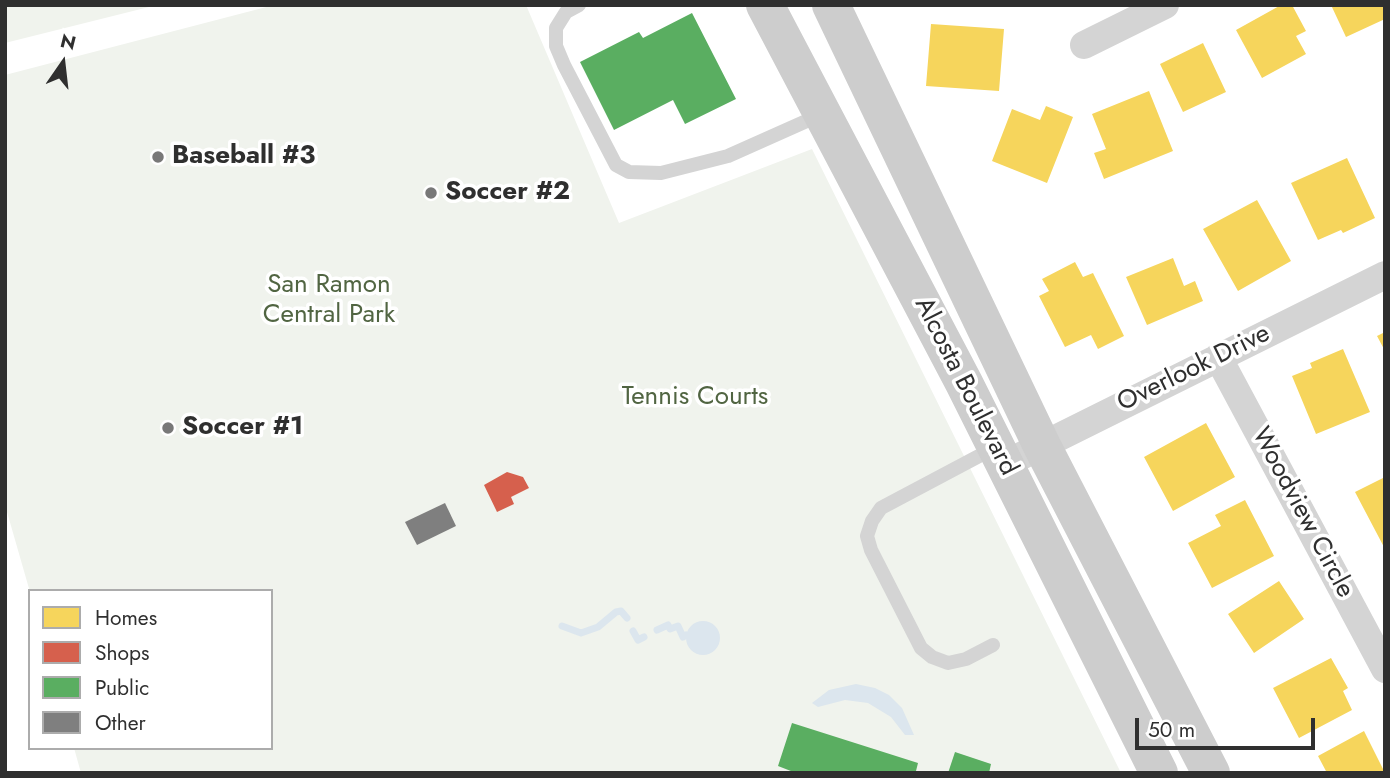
<!DOCTYPE html>
<html>
<head>
<meta charset="utf-8">
<style>
	body { margin:0 }
	#map { position:relative; width:1390px; height:778px; overflow:hidden; background:#fff; font-family:Jost,sans-serif }
	canvas { display:block }
	.frame { position:absolute; inset:0; border:7px solid #2f2f2f; pointer-events:none }
	.legend { position:absolute; left:28px; top:589px; width:245px; height:161px; box-sizing:border-box; background:#fff; border:2px solid #acacac; margin:0; padding:9px 12px; list-style:none; font-size:21px; color:#2f2f2f }
	.legend li { display:flex; align-items:center; gap:14px; height:35px }
	.legend b { width:35px; border:2px solid #acacac }
	.north { position:absolute; left:28px; top:28px; width:70px; height:70px; -webkit-text-stroke:5px #fff; paint-order:stroke; rotate:14deg; font-size:19px; font-weight:700; line-height:28px; text-align:center; color:#2f2f2f }
	.north::after { content:''; display:block; margin:auto; width:24px; height:32px; background:#2f2f2f; clip-path:polygon(50% 0,100% 100%,50% 72%,0 100%) }
	.scale { position:absolute; left:1135px; top:718px; width:180px; height:32px; box-sizing:border-box; border:4px solid #2f2f2f; border-top:0; padding-left:9px; font-size:21px; line-height:24px; white-space:nowrap; color:#2f2f2f; -webkit-text-stroke:5px #fff; paint-order:stroke }
</style>
</head>
<body>
<div id="map">
<canvas width="1390" height="778"></canvas>
<div class="frame"></div>
<ul class="legend">
<li><b style="height:19px;background:#f6d55c"></b>Homes</li>
<li><b style="height:19px;background:#d6604d"></b>Shops</li>
<li><b style="height:19px;background:#5aae61"></b>Public</li>
<li><b style="height:19px;background:#7f7f7f"></b>Other</li>
</ul>
<div class="north">N</div>
<div class="scale">50 m</div>
</div>
<script>
const c = document.querySelector('canvas').getContext('2d');
c.lineJoin = 'round';
function paint(path, color) {
  c.fillStyle = color;
  c.fill(path, 'evenodd');
}
function shape(rows) {
  const path = new Path2D();
  for (const r of rows) {
    if (r.length === 3) {
      path.moveTo(r[0] + r[2], r[1]);
      path.arc(r[0], r[1], r[2], 0, 2 * Math.PI);
      continue;
    }
    path.moveTo(r[0], r[1]);
    for (let i = 2; i < r.length; i += 2) path.lineTo(r[i], r[i + 1]);
  }
  return path;
}
function trace(path, color, width, dash) {
  c.strokeStyle = color;
  c.lineWidth = width;
  c.lineCap = dash ? 'butt' : 'round';
  c.setLineDash(dash || []);
  c.stroke(path);
}
function drawText(font, color, halo, rows, align = 'center') {
  c.font = font + ' Jost,sans-serif';
  c.lineWidth = 7;
  c.setLineDash([]);
  c.textBaseline = 'middle';
  c.strokeStyle = halo;
  c.fillStyle = color;
  for (const [text, x, y, turn = 0] of rows) {
    c.save();
    c.translate(x, y);
    c.rotate((+turn || 0) * Math.PI / 180);
    c.textAlign = isNaN(turn) ? turn : align;
    if (halo) c.strokeText(text, 0, 0);
    c.fillText(text, 0, 0);
    c.restore();
  }
}
paint(shape([
	[5,5,157,5,5,43],
	[274,5,526,5,619,223,812,149,1121,773,81,773,74,748,271,748,271,591,30,592,5,505,5,75]
]), '#f0f3ed');
paint(shape([
	[703,638,17],
	[856,684,875,688,889,695,902,708,914,735,905,735,891,717,868,703,845,700,818,707,812,703,829,690]
]), '#dce6ee');
paint(shape([
	[1281,5,1292,5,1306,31,1296,36,1306,54,1262,78,1236,30],
	[1331,5,1385,5,1385,19,1346,37],
	[931,24,1004,29,999,91,926,86],
	[1203,43,1226,92,1183,112,1160,64],
	[1149,91,1173,151,1104,179,1094,153,1106,149,1092,114],
	[1046,106,1073,117,1047,183,992,161,1012,109,1040,120],
	[1347,158,1375,218,1343,233,1341,230,1318,240,1291,183],
	[1257,200,1291,261,1238,291,1203,229],
	[1173,258,1184,286,1195,281,1203,301,1147,325,1126,277],
	[1075,262,1083,277,1093,273,1124,336,1098,349,1091,335,1065,347,1039,296,1049,291,1042,279],
	[1385,332,1385,351,1377,336],
	[1343,349,1370,412,1316,434,1292,376,1312,368,1310,363],
	[1206,423,1235,477,1173,511,1144,457],
	[1383,478,1385,481,1385,549,1355,492],
	[1245,500,1274,556,1212,588,1188,543,1221,526,1215,515],
	[1279,581,1304,619,1254,653,1228,614],
	[1331,658,1348,688,1343,691,1352,710,1299,738,1273,688],
	[1364,731,1385,773,1327,773,1318,756]
]), '#f6d55c');
paint(shape([
	[507,472,523,477,529,488,511,497,514,504,497,512,484,485]
]), '#d6604d');
paint(shape([
	[692,13,736,99,685,124,673,100,614,130,580,62,639,32,643,38],
	[792,723,918,763,916,771,921,773,796,773,778,766],
	[955,752,991,764,989,773,948,773]
]), '#5aae61');
trace(shape([
	[562,626,581,633,598,627,616,612,621,611,627,618],
	[657,630,668,625,670,629,678,626,683,637,686,635],
	[633,631,638,640,644,637]
]), '#dce6ee', 7);
paint(shape([
	[445,503,456,526,417,545,405,522]
]), '#7f7f7f');
trace(shape([
	[579,5,566,12,556,28,556,46,564,65,616,165,629,172,661,173,728,156,820,115],
	[993,645,966,659,948,663,932,657,921,648,871,550,867,536,872,521,881,508,996,447]
]), '#d4d4d4', 14);
trace(shape([
	[1084,45,1165,5],
	[1218,357,1385,669],
	[1005,464,1385,275]
]), '#d4d4d4', 28);
trace(shape([
	[765,5,964,383,1159,773],
	[831,5,1042,446,1211,773]
]), '#cdcdcd', 38);
for (const [x, y, r, color] of [
	[158,157,7,"#787878"],
	[431,193,7,"#787878"],
	[168,428,7,"#787878"]
]) {
  const dot = new Path2D();
  dot.arc(x, y, r, 0, 2 * Math.PI);
  c.fillStyle = color;
  c.fill(dot);
  trace(dot, '#fff', 2.5);
}
drawText('bold 26px', '#2f2f2f', '#fff', [
	["Baseball #3",172,157],
	["Soccer #2",445,193],
	["Soccer #1",182,428]
], 'left');
drawText('26px', '#516542', '#fff', [
	["San Ramon",329,286],
	["Central Park",329,316],
	["Tennis Courts",695,398]
]);
drawText('26px', '#2f2f2f', '#fff', [
	["Overlook Drive",1194,369,-26],
	["Alcosta Boulevard",965,387,63],
	["Woodview Circle",1302,513,62]
]);
</script>
</body>
</html>
